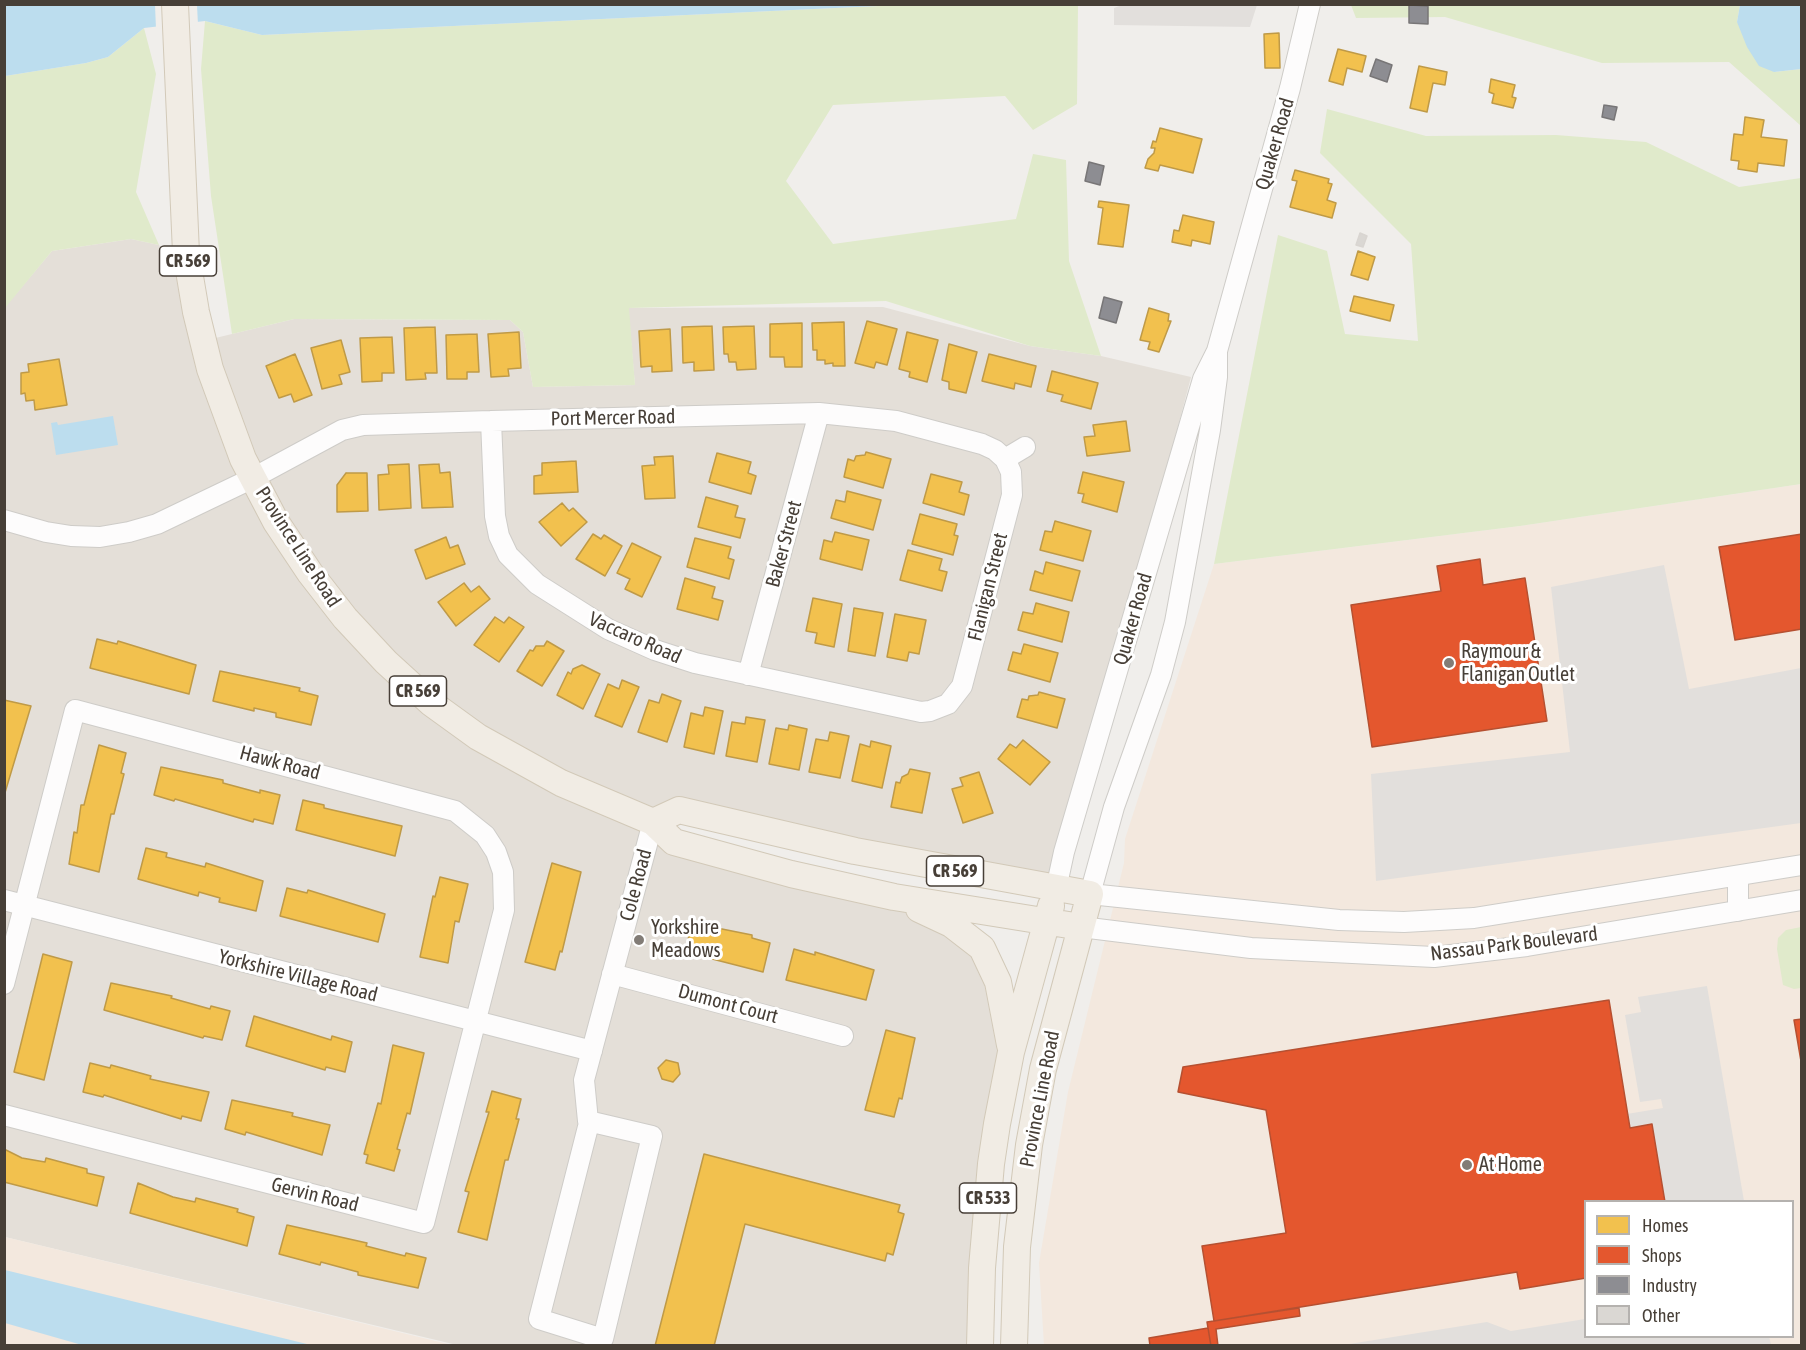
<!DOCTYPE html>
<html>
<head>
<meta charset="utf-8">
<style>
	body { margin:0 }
	#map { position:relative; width:1806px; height:1350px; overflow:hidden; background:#f0eeeb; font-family:"Asap Condensed",sans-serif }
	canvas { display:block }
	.frame { position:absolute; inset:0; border:6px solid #473f37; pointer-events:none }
	.legend { position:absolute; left:1584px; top:1200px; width:210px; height:138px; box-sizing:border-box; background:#fff; border:2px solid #b5b2af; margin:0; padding:8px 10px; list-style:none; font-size:18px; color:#473f37 }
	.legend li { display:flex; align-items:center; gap:12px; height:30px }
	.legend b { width:30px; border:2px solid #b5b2af }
</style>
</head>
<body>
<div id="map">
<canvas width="1806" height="1350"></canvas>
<div class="frame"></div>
<ul class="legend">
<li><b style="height:16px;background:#f2c14e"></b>Homes</li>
<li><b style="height:16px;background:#e4572e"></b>Shops</li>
<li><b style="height:16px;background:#8d8d92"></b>Industry</li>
<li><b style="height:16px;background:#dad7d3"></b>Other</li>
</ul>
</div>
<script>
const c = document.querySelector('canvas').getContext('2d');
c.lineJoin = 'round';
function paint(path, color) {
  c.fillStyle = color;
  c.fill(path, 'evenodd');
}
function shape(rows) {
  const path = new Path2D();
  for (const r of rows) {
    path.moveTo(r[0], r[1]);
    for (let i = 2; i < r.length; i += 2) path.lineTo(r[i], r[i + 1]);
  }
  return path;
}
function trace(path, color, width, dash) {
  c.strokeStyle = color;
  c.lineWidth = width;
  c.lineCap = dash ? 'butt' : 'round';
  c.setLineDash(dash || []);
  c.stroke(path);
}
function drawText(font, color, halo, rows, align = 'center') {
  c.font = font + ' "Asap Condensed",sans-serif';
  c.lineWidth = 6;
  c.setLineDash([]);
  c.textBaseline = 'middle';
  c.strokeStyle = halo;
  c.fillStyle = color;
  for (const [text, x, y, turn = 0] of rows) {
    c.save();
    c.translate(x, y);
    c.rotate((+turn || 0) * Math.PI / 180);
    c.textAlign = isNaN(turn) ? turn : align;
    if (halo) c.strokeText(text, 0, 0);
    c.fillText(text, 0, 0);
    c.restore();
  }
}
paint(shape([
	[131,239,159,245,196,312,203,341,294,319,510,320,523,332,533,387,635,385,628,308,883,307,1030,346,1101,356,1191,377,1056,889,679,810,654,822,894,897,972,939,1011,1052,980,1345,457,1345,5,1237,4,308,52,251]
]), '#e4dfd8');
paint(shape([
	[1801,484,1801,1345,1044,1346,1039,1263,1068,1092,1124,863,1125,839,1214,564,1520,526],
	[1586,1202,1792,1202,1792,1336,1586,1336],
	[5,1237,452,1345,5,1346]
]), '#f3e8de');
paint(shape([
	[899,5,1078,5,1077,104,1033,130,1005,96,833,105,786,181,833,244,1016,219,1033,154,1066,160,1069,261,1101,356,1030,346,886,301,629,308,635,385,533,387,523,332,510,320,294,319,232,334,211,196,201,69,205,21,262,35],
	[1351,5,1740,5,1737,22,1774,72,1801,69,1801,137,1800,125,1729,62,1602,63,1445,17,1356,18],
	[144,28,156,74,136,192,159,245,131,239,52,251,5,308,5,76,86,63,108,57],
	[1327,109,1426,136,1556,135,1646,142,1739,187,1801,178,1801,484,1520,526,1214,564,1278,235,1327,251,1345,334,1418,341,1411,244,1320,153],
	[1801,927,1801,988,1794,989,1783,985,1777,949,1778,938,1786,930]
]), '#e0eacb');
paint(shape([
	[1122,5,1122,4,1257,5,1250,27,1114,25,1114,8],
	[1664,565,1689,689,1801,668,1801,823,1376,881,1371,774,1570,752,1551,587],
	[1707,986,1744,1201,1665,1201,1652,1124,1630,1128,1627,1114,1663,1108,1661,1099,1640,1102,1625,1015,1641,1012,1638,997],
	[1585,1319,1586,1336,1769,1336,1771,1345,1343,1345,1487,1322,1511,1331]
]), '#e2dfdc');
paint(shape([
	[5,5,899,5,262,35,205,21,144,28,108,57,86,63,5,76],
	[1740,5,1801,5,1801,69,1774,72,1759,66,1747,47,1737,22],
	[113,416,118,445,56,455,51,423,57,422,58,425],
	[5,1270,311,1345,82,1345,5,1323]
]), '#bcddee');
paint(shape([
	[155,5,197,5,198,25,156,29]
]), '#f0eeeb');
const homes = shape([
	[1279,33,1280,68,1265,68,1264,34,1279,33],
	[1338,49,1366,56,1362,72,1347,68,1343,85,1329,81,1338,49],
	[1419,66,1447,72,1445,85,1433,83,1427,112,1410,108,1419,66],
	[1491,79,1515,85,1512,97,1516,98,1513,108,1492,103,1494,94,1489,92,1491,79],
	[1745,117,1764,120,1761,137,1787,140,1784,166,1758,163,1757,172,1738,169,1739,161,1731,160,1734,134,1743,135,1745,117],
	[1160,128,1202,139,1193,173,1160,165,1158,171,1145,168,1148,159,1154,153,1155,148,1151,148,1153,141,1156,142,1160,128],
	[1295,170,1329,179,1328,183,1332,184,1327,200,1336,203,1332,218,1290,207,1297,181,1292,180,1295,170],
	[1099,201,1129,205,1123,247,1098,244,1103,208,1098,207,1099,201],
	[1183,215,1214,222,1210,244,1192,240,1191,246,1172,242,1174,230,1179,231,1183,215],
	[1358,251,1375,257,1368,280,1351,275,1358,251],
	[1354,296,1394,305,1390,321,1350,311,1354,296],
	[1149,308,1169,314,1168,321,1171,321,1159,352,1148,349,1150,342,1140,340,1149,308],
	[867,321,897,329,887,365,876,362,874,368,855,363,867,321],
	[844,322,845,366,833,366,833,363,825,364,825,360,817,360,817,350,813,350,812,323,844,322],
	[802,323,802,367,785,367,784,357,770,357,770,324,802,323],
	[712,326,714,370,694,371,694,362,683,363,682,327,712,326],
	[754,326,756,369,737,370,736,362,729,362,728,354,724,354,723,327,754,326],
	[435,327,437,373,425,373,426,379,406,380,404,328,435,327],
	[670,329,672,371,652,372,652,366,641,367,639,331,670,329],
	[519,332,521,368,508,369,509,376,491,377,488,334,519,332],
	[907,332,938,340,927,382,909,377,910,372,899,369,907,332],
	[477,334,479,372,467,372,467,379,447,379,446,335,477,334],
	[392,337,394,373,382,373,382,381,362,382,360,338,392,337],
	[341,340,350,372,339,375,342,384,322,389,311,348,341,340],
	[949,344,977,352,966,393,949,389,949,382,942,380,949,344],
	[295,354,312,395,294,402,291,394,279,398,266,366,295,354],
	[989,354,1036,366,1031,387,1015,383,1014,389,982,381,989,354],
	[59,359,67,405,35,410,34,400,26,401,25,393,21,394,21,373,29,372,28,364,59,359],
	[1052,371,1098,383,1091,409,1061,401,1063,395,1047,391,1052,371],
	[1126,421,1130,451,1087,456,1084,437,1095,436,1093,425,1126,421],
	[866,452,891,459,883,488,844,477,848,459,854,461,856,456,865,455,866,452],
	[717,453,751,462,748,473,756,476,751,494,709,482,717,453],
	[673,456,675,498,645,499,642,466,655,465,654,457,673,456],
	[576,461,578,492,534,494,534,476,542,475,542,463,576,461],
	[409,464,411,508,379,510,378,475,389,474,388,465,409,464],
	[439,464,440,473,450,472,453,507,422,508,419,465,439,464],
	[1083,472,1124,482,1117,512,1082,502,1084,494,1078,493,1083,472],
	[346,473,367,473,368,511,337,512,337,485,346,473],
	[931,474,962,482,959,492,969,495,964,515,923,503,931,474],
	[847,491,881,500,873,530,831,518,836,500,845,502,847,491],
	[706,497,738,506,735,517,745,519,740,538,698,527,706,497],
	[562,503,569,511,573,508,587,522,561,546,539,522,562,503],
	[920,514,957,524,954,535,958,536,953,555,912,544,920,514],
	[1055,521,1091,531,1083,561,1040,550,1045,531,1052,532,1055,521],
	[835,532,869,540,862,570,820,559,824,540,832,542,835,532],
	[593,534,601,539,604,535,622,546,605,576,576,559,593,534],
	[446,537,450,548,458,545,465,564,426,579,415,550,446,537],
	[695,538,731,547,728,558,734,560,729,579,687,567,695,538],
	[632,543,661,557,642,597,625,589,630,579,617,573,632,543],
	[908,550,942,559,939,570,947,572,942,591,900,580,908,550],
	[1046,562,1080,571,1072,601,1030,590,1035,571,1043,574,1046,562],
	[685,578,715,587,712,598,723,601,718,620,677,609,685,578],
	[464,583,471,592,479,586,490,599,456,626,438,602,464,583],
	[813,598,842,604,834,647,815,643,817,633,806,631,813,598],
	[1036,603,1069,612,1062,642,1018,630,1023,612,1033,614,1036,603],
	[854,608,883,613,875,656,848,651,854,608],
	[895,614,926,620,919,654,909,652,907,661,887,657,895,614],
	[495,617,504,623,509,617,524,627,499,662,474,645,495,617],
	[97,639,117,644,118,641,196,665,189,694,90,668,97,639],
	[547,641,564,651,542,686,517,671,530,650,533,651,536,646,544,646,547,641],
	[1024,644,1058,653,1050,682,1008,670,1013,652,1021,654,1024,644],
	[582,665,600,674,583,709,557,695,568,672,571,674,573,669,582,665],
	[220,671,300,688,299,691,318,696,311,725,276,717,276,713,254,708,254,711,213,701,220,671],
	[622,680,639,687,622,727,595,716,608,684,619,689,622,680],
	[1039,692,1065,699,1057,728,1017,717,1022,699,1028,700,1029,696,1038,695,1039,692],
	[662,694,681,701,667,742,638,732,649,700,659,703,662,694],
	[4,700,31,706,4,796,4,700],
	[705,707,723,711,714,754,684,747,691,713,703,716,705,707],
	[746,717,765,720,757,762,726,756,732,722,745,724,746,717],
	[789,725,807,729,799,770,769,764,776,728,788,730,789,725],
	[830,732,849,736,840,778,809,772,816,739,828,741,830,732],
	[1023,740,1050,762,1030,785,998,759,1010,744,1016,748,1023,740],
	[871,741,891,746,882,788,852,781,860,744,870,747,871,741],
	[99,745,126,753,121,773,124,774,114,814,111,814,99,872,69,864,74,832,77,833,81,805,84,805,99,745],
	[161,767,223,780,223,783,260,793,260,790,280,795,273,824,254,819,253,822,175,799,174,801,154,795,161,767],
	[910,769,930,773,922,813,891,807,896,782,900,783,902,777,908,774,910,769],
	[979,772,993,813,963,823,952,789,963,786,960,778,979,772],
	[303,800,324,805,324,808,402,826,395,856,296,830,303,800],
	[146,848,167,853,166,857,205,867,206,863,263,881,256,911,219,902,220,898,199,892,198,896,138,879,146,848],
	[552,863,581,872,562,952,560,951,555,970,525,962,552,863],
	[440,877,468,884,459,922,455,921,448,963,420,957,433,896,435,897,440,877],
	[287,888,307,893,308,890,385,914,378,942,280,916,287,888],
	[692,923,752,935,752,938,770,943,763,972,685,952,692,923],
	[794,949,815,955,815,952,874,970,866,1000,786,980,794,949],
	[43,954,72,962,44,1080,14,1072,43,954],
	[111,983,172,996,171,998,210,1009,211,1006,230,1011,222,1040,204,1036,203,1038,104,1010,111,983],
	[254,1016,331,1040,332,1036,352,1042,345,1072,326,1067,325,1070,246,1046,254,1016],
	[886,1030,915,1038,902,1099,899,1098,894,1117,865,1110,886,1030],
	[393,1045,424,1053,410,1114,407,1113,397,1149,400,1150,394,1171,366,1163,368,1155,364,1154,378,1103,381,1104,393,1045],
	[666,1060,678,1063,680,1074,673,1082,662,1079,658,1068,666,1060],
	[90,1063,110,1068,111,1065,151,1076,150,1079,209,1092,201,1121,182,1116,181,1119,104,1095,103,1097,83,1092,90,1063],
	[492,1091,521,1099,516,1119,519,1119,508,1160,505,1160,487,1240,458,1232,469,1192,465,1191,489,1112,486,1112,492,1091],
	[232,1100,293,1113,292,1116,330,1125,322,1155,246,1132,245,1135,225,1129,232,1100],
	[4,1149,22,1158,45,1162,46,1158,87,1169,87,1173,104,1177,97,1206,4,1182,4,1149],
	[704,1154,900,1205,898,1212,904,1214,893,1255,887,1253,885,1261,745,1224,714,1346,655,1346,704,1154],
	[138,1183,173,1197,195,1202,196,1198,238,1209,237,1212,254,1217,247,1246,130,1213,138,1183],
	[287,1225,367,1243,366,1246,405,1256,406,1253,426,1258,418,1288,358,1275,358,1272,321,1262,320,1265,279,1254,287,1225]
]);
paint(homes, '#f2c14e');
trace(homes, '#bf9a47', 1.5);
const shops = shape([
	[1802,534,1802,629,1735,640,1719,547,1802,534],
	[1480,559,1483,585,1525,578,1547,721,1372,747,1351,605,1441,591,1437,566,1480,559],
	[1609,1000,1630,1128,1652,1124,1665,1202,1586,1202,1586,1278,1520,1289,1517,1272,1214,1321,1202,1246,1286,1233,1266,1110,1178,1092,1183,1067,1609,1000],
	[1802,1019,1802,1067,1794,1020,1802,1019],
	[1299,1308,1300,1316,1216,1329,1218,1346,1211,1346,1207,1322,1299,1308],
	[1208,1328,1211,1346,1150,1346,1149,1338,1208,1328]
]);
paint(shops, '#e4572e');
trace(shops, '#b55031', 1.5);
const industry = shape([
	[1409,5,1428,6,1428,24,1409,23,1409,5],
	[1376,59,1392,65,1387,82,1370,76,1376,59],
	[1604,105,1617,107,1614,120,1602,117,1604,105],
	[1089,162,1104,166,1100,185,1085,181,1089,162],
	[1104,297,1122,302,1116,323,1099,318,1104,297]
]);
paint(industry, '#8d8d92');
trace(industry, '#787677', 1.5);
const building = shape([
	[1360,233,1367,236,1363,247,1356,245,1360,233]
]);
paint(building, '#dad7d3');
trace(building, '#d9d5d1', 1.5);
const minor = shape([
	[1217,351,1217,377,1210,430,1175,622,1161,675,1114,807,1090,894,1339,920,1404,922,1474,918,1802,865],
	[1005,459,1025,447],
	[4,520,46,532,71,536,100,537,129,532,157,524,253,478,342,430,363,425,491,421,819,413,896,421,982,444,995,450,1005,459,1011,472,1012,495,962,686,948,704,930,711,921,712,695,663,655,650,608,629,537,584,508,555,499,536,495,516,491,421],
	[748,675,819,413],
	[1738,876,1738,911],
	[1056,889,1064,852,1203,379,1217,351,1290,88,1310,4],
	[4,900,592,1051],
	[1081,927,1251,948,1434,957,1527,946,1802,900],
	[612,974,843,1036],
	[4,984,75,710,455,811,485,835,496,852,503,872,504,910,424,1223,4,1115],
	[588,1121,652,1136,603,1339,539,1319,589,1123,588,1121,584,1080,653,822]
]);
const major = shape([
	[175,4,186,253,196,312,210,369,243,459,276,522,310,573,345,618,386,662,431,703,478,737,561,783,653,822,674,842,791,874,894,897,1081,927],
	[653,822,679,810,855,851,1090,894,1043,1069,1029,1145,1017,1247,1014,1346],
	[919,909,951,924,982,948,998,982,1010,1045],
	[980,1346,982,1268,991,1164,997,1124,1011,1052,1051,906]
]);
trace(minor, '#ceccc8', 22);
trace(major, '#d2c9b8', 28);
trace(minor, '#fdfcfc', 20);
trace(major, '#f1ece4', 26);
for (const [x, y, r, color] of [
	[1449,663,6,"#827c76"],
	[639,940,6,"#827c76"],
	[1467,1165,6,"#827c76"]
]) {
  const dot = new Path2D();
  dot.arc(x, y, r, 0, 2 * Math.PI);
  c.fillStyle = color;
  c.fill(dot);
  trace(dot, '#fff', 2);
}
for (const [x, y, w] of [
	[188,261,57],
	[418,691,57],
	[955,871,57],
	[988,1198,57]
]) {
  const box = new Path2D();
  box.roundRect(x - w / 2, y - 15, w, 30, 4.5);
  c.fillStyle = '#fff';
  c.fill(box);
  trace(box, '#473f37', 1.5);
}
drawText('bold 18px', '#473f37', null, [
	["CR 569",188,261],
	["CR 569",418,691],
	["CR 569",955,871],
	["CR 533",988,1198]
]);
drawText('20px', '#473f37', '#fff', [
	["Quaker Road",1275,144,-74],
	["Port Mercer Road",613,418,-1],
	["Baker Street",784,544,-75],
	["Province Line Road",298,547,57],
	["Flanigan Street",988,587,-76],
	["Quaker Road",1133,619,-74],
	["Vaccaro Road",635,638,24],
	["Hawk Road",280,763,15],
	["Cole Road",636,885,-75],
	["Nassau Park Boulevard",1514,944,-7],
	["Yorkshire Village Road",298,976,14],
	["Dumont Court",728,1004,15],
	["Province Line Road",1040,1099,-79],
	["Gervin Road",315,1195,14]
]);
drawText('20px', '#473f37', '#fff', [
	["Raymour &",1461,652],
	["Flanigan Outlet",1461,675],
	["Yorkshire",651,928],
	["Meadows",651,951],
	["At Home",1479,1165]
], 'left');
</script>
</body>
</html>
